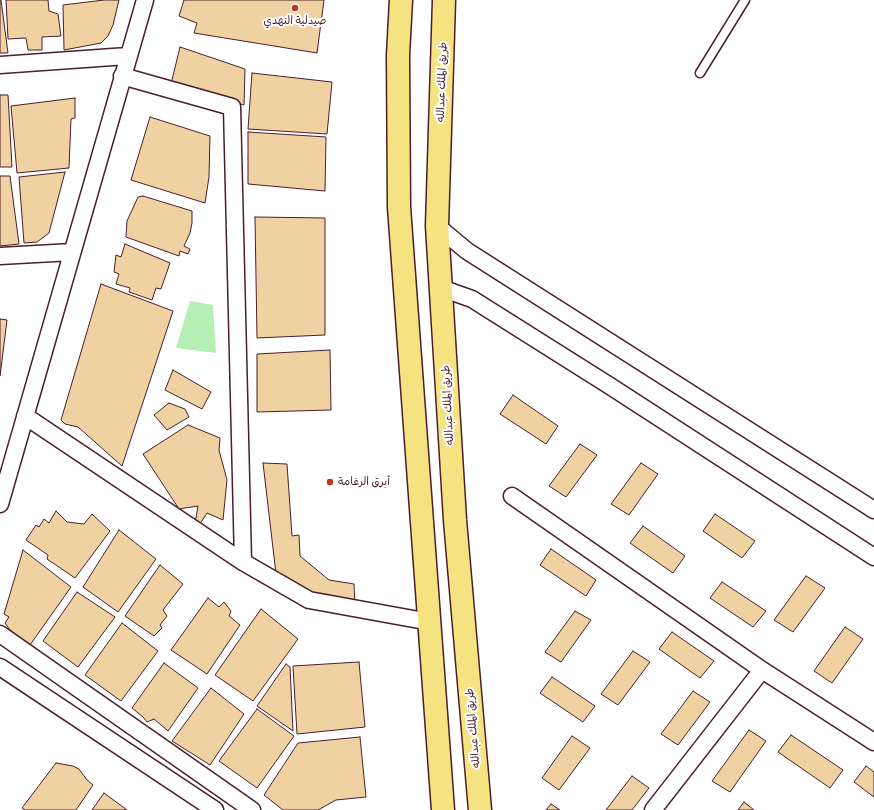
<!DOCTYPE html>
<html>
<head>
<meta charset="utf-8">
<style>
	body { margin:0 }
	canvas { display:block; background:#fff }
</style>
</head>
<body>
<canvas width="874" height="810"></canvas>
<script>
const c = document.querySelector('canvas').getContext('2d');
c.lineJoin = 'round';
function paint(path, color) {
  c.fillStyle = color;
  c.fill(path, 'evenodd');
}
function shape(rows) {
  const path = new Path2D();
  for (const r of rows) {
    path.moveTo(r[0], r[1]);
    for (let i = 2; i < r.length; i += 2) path.lineTo(r[i], r[i + 1]);
  }
  return path;
}
function trace(path, color, width, dash) {
  c.strokeStyle = color;
  c.lineWidth = width;
  c.lineCap = dash ? 'butt' : 'round';
  c.setLineDash(dash || []);
  c.stroke(path);
}
function drawText(font, color, halo, rows, align = 'center') {
  c.font = font + ' Delius,"Playpen Sans Arabic",sans-serif';
  c.lineWidth = 4;
  c.setLineDash([]);
  c.textBaseline = 'middle';
  c.strokeStyle = halo;
  c.fillStyle = color;
  for (const [text, x, y, turn = 0] of rows) {
    c.save();
    c.translate(x, y);
    c.rotate((+turn || 0) * Math.PI / 180);
    c.textAlign = isNaN(turn) ? turn : align;
    if (halo) c.strokeText(text, 0, 0);
    c.fillText(text, 0, 0);
    c.restore();
  }
}
paint(shape([
	[190,301,213,305,216,353,176,348]
]), '#b4efb3');
const building = shape([
	[0,0,1,0,8,53,0,53,0,0],
	[6,0,48,0,49,11,58,14,61,36,42,37,42,50,28,50,26,38,8,39,6,0],
	[104,0,119,0,113,25,108,36,101,43,64,50,63,5,104,0],
	[184,0,324,0,317,53,194,33,197,23,179,16,184,0],
	[180,47,245,69,244,105,171,84,180,47],
	[252,73,332,82,327,134,248,129,252,73],
	[0,95,8,95,12,167,0,167,0,95],
	[75,98,75,118,71,119,69,168,17,173,11,106,75,98],
	[150,117,210,136,209,177,205,203,131,180,150,117],
	[248,132,326,137,325,191,248,184,248,132],
	[65,172,49,233,37,242,24,243,19,177,65,172],
	[0,176,10,176,19,244,0,246,0,176],
	[143,196,192,211,192,223,190,233,184,246,190,249,188,254,180,251,179,256,126,237,127,221,138,197,143,196],
	[255,217,325,218,325,335,257,338,255,217],
	[125,244,170,263,161,289,156,288,152,300,129,292,130,288,116,284,119,274,114,272,116,255,121,257,125,244],
	[101,284,173,311,122,466,78,427,65,424,61,420,101,284],
	[0,319,7,320,0,376,0,319],
	[330,350,331,410,257,412,257,354,330,350],
	[173,370,211,392,202,409,165,390,173,370],
	[513,395,558,426,546,444,500,414,513,395],
	[169,403,185,409,189,417,167,430,154,415,169,403],
	[188,425,220,438,219,450,227,480,223,520,207,513,198,527,193,523,196,518,198,506,179,509,143,454,188,425],
	[580,444,597,455,566,497,549,486,580,444],
	[263,463,287,464,292,536,299,535,300,556,329,580,354,584,355,605,316,598,276,574,263,463],
	[641,463,658,474,629,515,611,504,641,463],
	[56,511,67,522,84,524,92,514,110,531,75,578,47,559,48,555,26,540,36,525,39,527,44,519,49,523,56,511],
	[715,514,755,541,742,558,703,531,715,514],
	[643,526,685,556,673,573,630,543,643,526],
	[119,530,156,559,118,612,83,587,119,530],
	[551,549,596,580,586,596,540,565,551,549],
	[23,550,71,587,30,645,10,630,5,623,9,617,4,614,23,550],
	[160,565,183,584,163,610,167,616,160,625,162,628,154,636,125,616,160,565],
	[806,576,825,588,793,632,774,620,806,576],
	[722,582,766,611,753,627,710,598,722,582],
	[77,592,115,617,78,667,43,641,77,592],
	[208,598,219,607,224,602,231,611,229,616,240,625,207,674,171,650,208,598],
	[261,609,298,639,253,701,215,675,261,609],
	[575,611,591,620,561,662,545,652,575,611],
	[122,623,158,651,121,701,85,675,122,623],
	[845,627,863,639,832,683,814,671,845,627],
	[672,632,714,661,700,678,659,649,672,632],
	[633,651,650,662,618,705,601,694,633,651],
	[359,662,365,727,297,734,293,666,359,662],
	[164,663,198,688,168,731,154,719,147,722,143,717,132,708,164,663],
	[286,664,290,667,293,731,257,706,286,664],
	[552,677,595,706,583,722,540,693,552,677],
	[211,688,244,714,210,765,172,741,211,688],
	[693,691,710,702,678,745,661,734,693,691],
	[257,709,294,736,257,788,219,761,257,709],
	[749,730,766,741,730,792,712,781,749,730],
	[791,735,843,770,830,788,778,752,791,735],
	[572,736,590,748,559,790,542,778,572,736],
	[360,737,366,797,336,800,318,810,283,810,264,795,298,743,360,737],
	[56,763,73,766,79,769,87,780,93,785,76,810,25,810,22,808,56,763],
	[866,766,874,772,874,797,854,782,866,766],
	[632,776,649,788,632,810,606,810,632,776],
	[104,793,127,810,92,810,104,793],
	[744,802,754,810,738,810,744,802],
	[551,804,560,810,546,810,551,804]
]);
paint(building, '#f0d1a2');
trace(building, '#4a1f2b', 1);
const lane = shape([
	[700,73,745,0]
]);
const street = shape([
	[0,65,127,56],
	[122,76,232,107,243,562],
	[437,226,467,251,874,510],
	[0,256,72,252],
	[441,288,472,299,610,386,874,557],
	[25,416,243,562,309,600,430,622],
	[512,496,762,670],
	[0,504,145,0],
	[0,634,252,810],
	[0,667,215,810],
	[653,810,762,670,874,742]
]);
const highway = shape([
	[401,0,398,55,399,207,443,810],
	[444,0,437,226,455,520,480,810]
]);
trace(lane, '#4a1f2b', 11);
trace(street, '#4a1f2b', 19);
trace(highway, '#4a1f2b', 25);
trace(lane, '#fff', 8);
trace(street, '#fff', 16);
trace(highway, '#f5e382', 22);
for (const [x, y, r, color] of [
	[295,8,4,"#c8321e"],
	[330,482,4,"#c8321e"]
]) {
  const dot = new Path2D();
  dot.arc(x, y, r, 0, 2 * Math.PI);
  c.fillStyle = color;
  c.fill(dot);
  trace(dot, '#fff', 1.5);
}
drawText('11px', '#4a1f2b', '#fff', [
	["صيدلية النهدي",295,21],
	["أبرق الرغامة",338,482,"left"]
]);
drawText('11px', '#4a1f2b', '#fff', [
	["طريق الملك عبدالله",442,82,-88],
	["طريق الملك عبدالله",448,405,-93],
	["طريق الملك عبدالله",473,728,-95]
]);
</script>
</body>
</html>
